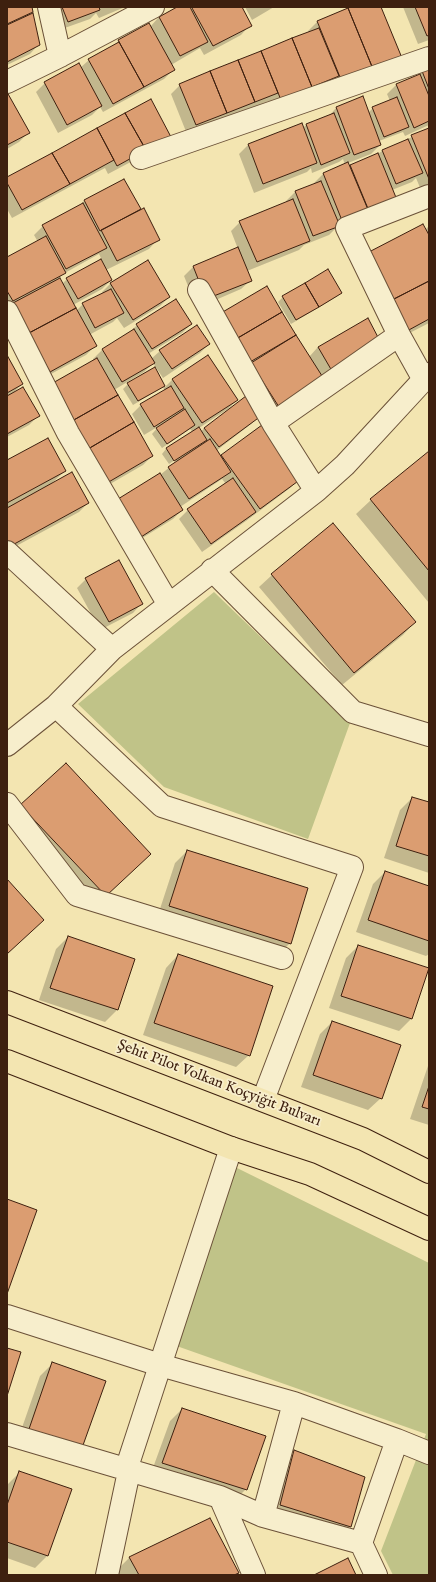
<!DOCTYPE html>
<html>
<head>
<meta charset="utf-8">
<style>
	body { margin:0 }
	#map { position:relative; width:436px; height:1582px; overflow:hidden; background:#f3e5b1; font-family:"IM FELL English",serif }
	canvas { display:block }
	.frame { position:absolute; inset:0; border:8px solid #3e200f; pointer-events:none }
</style>
</head>
<body>
<div id="map">
<canvas width="436" height="1582"></canvas>
<div class="frame"></div>
</div>
<script>
const c = document.querySelector('canvas').getContext('2d');
c.lineJoin = 'round';
function paint(path, color) {
  c.fillStyle = color;
  c.fill(path, 'evenodd');
}
function shape(rows) {
  const path = new Path2D();
  for (const r of rows) {
    path.moveTo(r[0], r[1]);
    for (let i = 2; i < r.length; i += 2) path.lineTo(r[i], r[i + 1]);
  }
  return path;
}
function trace(path, color, width, dash) {
  c.strokeStyle = color;
  c.lineWidth = width;
  c.lineCap = dash ? 'butt' : 'round';
  c.setLineDash(dash || []);
  c.stroke(path);
}
function drawText(font, color, halo, rows, align = 'center') {
  c.font = font + ' "IM FELL English",serif';
  c.lineWidth = 3.5;
  c.setLineDash([]);
  c.textBaseline = 'middle';
  c.strokeStyle = halo;
  c.fillStyle = color;
  for (const [text, x, y, turn = 0] of rows) {
    c.save();
    c.translate(x, y);
    c.rotate((+turn || 0) * Math.PI / 180);
    c.textAlign = isNaN(turn) ? turn : align;
    if (halo) c.strokeText(text, 0, 0);
    c.fillText(text, 0, 0);
    c.restore();
  }
}
paint(shape([
	[214,592,350,723,308,839,164,787,78,704],
	[233,1166,429,1263,429,1575,393,1575,381,1551,426,1434,171,1344]
]), '#c0c388');
paint(shape([
	[7,7,31,7,32,12,27,17,39,44,30,54,7,65],
	[50,7,125,7,99,18,96,13,90,19,59,30],
	[179,7,189,7,191,11,196,7,241,7,250,25,241,35,204,55,200,48,171,65,173,70,164,79,103,112,100,107,92,115,58,133,36,92,45,83,80,68,89,60,112,47,119,41,150,27,159,17],
	[245,7,274,7,252,20],
	[354,7,380,7,400,57,271,108,269,101,187,134,171,94,180,85,309,33,308,31,317,22],
	[403,7,429,7,429,40,418,44],
	[429,70,429,125,405,136,403,132,379,141,380,145,371,154,348,163,349,166,378,154,382,151,429,129,429,186,421,190,416,178,412,182,392,190,387,209,334,230,329,235,304,245,299,250,247,271,251,280,241,289,197,308,184,276,193,267,238,249,231,231,240,222,287,203,286,201,295,192,315,184,314,183,323,174,345,165,343,159,339,162,312,173,311,168,307,172,254,193,239,154,248,145,301,125,303,128,306,125,328,117,336,108,368,113,373,108,390,101,387,94,396,85,419,75,422,72],
	[7,94,28,133,19,142,7,149],
	[161,146,108,174,105,168,12,218,7,209,7,178],
	[124,180,141,211,158,239,149,249,106,270,111,280,102,289,73,305,76,311,83,304,103,294,102,292,111,283,169,297,160,306,124,328,117,318,113,322,89,335,95,346,86,355,40,380,7,308,7,258,38,242,34,235,43,226,78,207,84,201],
	[99,254,102,260,67,279,62,284,59,278,63,274],
	[429,226,429,323,398,339,425,230],
	[266,287,309,357,318,347,380,343,269,416,242,373],
	[341,293,336,297,291,324,278,302,283,297],
	[191,324,182,333,148,354,151,359,160,351,209,344,200,353,163,378,153,363,144,372,114,390,152,456,143,465,98,491,93,359,102,350,128,334,137,325],
	[7,357,22,384,13,393,38,416,29,425,7,437],
	[155,369,165,387,173,379,237,400,228,409,199,428,201,432,204,428,260,415,251,424,216,451,220,456,262,426,299,479,290,488,246,521,202,552,179,519,188,510,226,484,222,479,180,507,182,510,173,519,131,545,160,475,176,462,175,460,169,464,162,454,166,449,193,432,190,429,162,448,152,434,159,426,144,435,132,414,141,405,165,391,163,387,133,405,123,389,130,382],
	[429,452,429,603,356,514,371,500],
	[7,461,65,471,51,484,88,503,79,512,7,551],
	[272,575,415,622,403,635,342,685,259,587],
	[86,579,142,603,133,613,100,630,77,588],
	[412,798,429,803,429,873,384,858,400,810],
	[20,806,138,866,93,908],
	[187,851,290,943,277,956,157,918,175,863],
	[385,872,429,887,429,954,426,956,356,932,373,884],
	[7,881,43,920,7,954],
	[68,937,117,1010,105,1022,39,1000,56,949],
	[358,946,428,969,411,1019,399,1031,329,1008,346,958],
	[178,955,249,1055,236,1067,143,1035,166,968],
	[332,1022,381,1098,368,1110,301,1087,320,1034],
	[429,1063,429,1125,410,1119],
	[53,1363,105,1382,17,1442,40,1376],
	[182,1409,246,1489,234,1501,150,1476,170,1421],
	[295,1452,350,1526,337,1539,268,1517,282,1464],
	[20,1472,47,1556,35,1568,7,1558,7,1485],
	[210,1519,238,1572,235,1575,120,1575,117,1570,129,1558]
]), '#0003');
const building = shape([
	[7,7,32,7,33,12,7,24,7,7],
	[62,7,99,7,100,10,68,22,62,7],
	[177,7,190,7,208,42,180,56,159,17,177,7],
	[194,7,242,7,252,26,213,46,192,8,194,7],
	[351,7,381,7,402,58,373,69,348,8,351,7],
	[415,7,429,7,429,35,427,36,415,7],
	[348,8,373,69,342,82,317,21,348,8],
	[33,13,40,45,7,62,7,25,33,13],
	[149,23,175,70,144,87,118,40,149,23],
	[319,28,339,76,312,87,292,38,319,28],
	[292,38,312,87,281,100,261,51,292,38],
	[119,42,144,87,113,104,88,59,119,42],
	[261,51,278,93,255,102,238,60,261,51],
	[238,60,255,102,227,113,210,71,238,60],
	[79,63,102,106,67,125,44,82,79,63],
	[429,68,429,89,422,71,429,68],
	[210,71,227,113,196,125,179,84,210,71],
	[420,74,429,96,429,121,414,128,396,84,420,74],
	[7,92,30,133,7,145,7,92],
	[363,96,381,145,354,155,336,107,363,96],
	[397,97,409,127,384,137,372,107,397,97],
	[151,99,171,137,146,150,125,113,151,99],
	[125,113,146,150,117,166,97,128,125,113],
	[334,113,350,153,321,165,306,124,334,113],
	[302,123,317,163,263,184,248,144,302,123],
	[97,128,114,160,70,184,52,153,97,128],
	[429,128,429,179,411,135,429,128],
	[408,139,423,173,396,184,382,150,408,139],
	[52,153,70,184,22,210,7,183,7,177,52,153],
	[378,153,397,200,369,211,350,165,378,153],
	[348,162,369,212,343,223,323,173,348,162],
	[124,179,141,209,100,231,84,200,124,179],
	[321,181,340,226,313,236,295,191,321,181],
	[293,199,310,241,257,262,239,221,293,199],
	[83,203,107,248,66,269,42,225,83,203],
	[144,208,160,240,117,261,101,230,144,208],
	[423,224,429,235,429,281,392,300,367,253,423,224],
	[46,236,66,273,13,301,7,291,7,257,46,236],
	[238,247,252,281,206,299,193,266,238,247],
	[101,259,112,280,78,299,66,278,101,259],
	[148,260,170,297,133,320,110,283,148,260],
	[328,269,342,293,319,307,305,283,328,269],
	[60,278,76,308,29,333,13,303,60,278],
	[429,281,429,319,407,331,392,300,429,281],
	[305,283,319,307,296,320,282,296,305,283],
	[267,286,282,312,236,339,221,313,267,286],
	[111,289,124,313,95,328,82,303,111,289],
	[176,299,192,324,152,349,136,324,176,299],
	[76,308,97,346,50,372,29,333,76,308],
	[282,312,296,335,250,362,236,339,282,312],
	[368,318,381,343,332,371,318,347,368,318],
	[197,325,210,344,172,369,159,350,197,325],
	[134,329,155,363,122,382,102,349,134,329],
	[296,335,324,379,279,407,251,363,296,335],
	[7,355,23,384,7,393,7,355],
	[208,355,238,400,202,423,172,379,208,355],
	[97,358,118,395,72,421,51,384,97,358],
	[155,367,165,386,138,401,127,383,155,367],
	[171,386,184,408,154,427,140,404,171,386],
	[23,387,40,416,7,434,7,396,23,387],
	[118,395,134,422,88,449,72,421,118,395],
	[246,396,261,416,219,447,204,428,246,396],
	[185,409,195,425,167,444,156,428,185,409],
	[134,422,153,456,107,483,88,449,134,422],
	[262,425,301,479,260,509,221,455,262,425],
	[199,427,207,440,174,461,166,448,199,427],
	[48,438,66,471,7,503,7,460,48,438],
	[210,439,231,472,189,499,168,467,210,439],
	[429,451,429,571,370,499,429,451],
	[72,472,89,503,7,548,7,508,72,472],
	[160,473,183,510,141,537,118,499,160,473],
	[233,478,256,512,211,544,187,509,233,478],
	[333,523,416,622,354,673,271,574,333,523],
	[119,560,143,604,109,622,85,578,119,560],
	[66,763,151,854,106,896,20,805,66,763],
	[412,797,429,802,429,856,396,846,412,797],
	[187,850,308,888,291,944,169,906,187,850],
	[385,871,429,886,429,941,368,920,385,871],
	[7,879,44,920,7,954,7,879],
	[68,936,135,959,118,1010,50,988,68,936],
	[358,945,429,968,412,1019,341,996,358,945],
	[178,954,273,986,250,1056,154,1023,178,954],
	[332,1021,401,1045,382,1099,313,1075,332,1021],
	[429,1086,429,1109,422,1107,429,1086],
	[7,1199,37,1210,7,1294,7,1199],
	[7,1348,21,1352,7,1396,7,1348],
	[52,1362,106,1381,82,1448,29,1429,52,1362],
	[182,1408,266,1436,247,1490,162,1463,182,1408],
	[294,1450,365,1477,351,1527,280,1505,294,1450],
	[19,1471,72,1489,48,1556,7,1542,7,1505,19,1471],
	[210,1518,239,1573,234,1575,139,1575,129,1557,210,1518],
	[348,1558,356,1575,314,1575,348,1558]
]);
paint(building, '#db9d71');
trace(building, '#3e200f', 1);
const minor = shape([
	[49,7,60,56],
	[7,82,60,56,153,7],
	[141,158,429,58],
	[199,290,273,423,316,491],
	[7,312,68,433,169,605],
	[424,380,399,335,347,228,429,196],
	[273,423,399,335],
	[7,552,112,649],
	[212,570,353,712,429,735],
	[56,706,162,806,352,867,263,1100],
	[7,745,56,706,112,649,316,491,345,465,429,374],
	[7,804,77,895,282,958],
	[7,1316,160,1365,294,1403,397,1440,361,1543],
	[7,1434,220,1497,254,1575],
	[397,1440,429,1453],
	[220,1497,263,1516,361,1543,376,1575],
	[263,1516,294,1403],
	[107,1575,128,1476,126,1470,231,1148]
]);
const major = shape([
	[7,1002,363,1139,429,1172],
	[7,1061,231,1148,310,1174,429,1229]
]);
trace(minor, '#6b5138', 24);
trace(major, '#3e200f', 24);
trace(minor, '#f7eecc', 22);
trace(major, '#f3e5b1', 22);
drawText('15px', '#3e200f', '#f7eecc', [
	["Şehit Pilot Volkan Koçyiğit Bulvarı",219,1084,21]
]);
</script>
</body>
</html>
